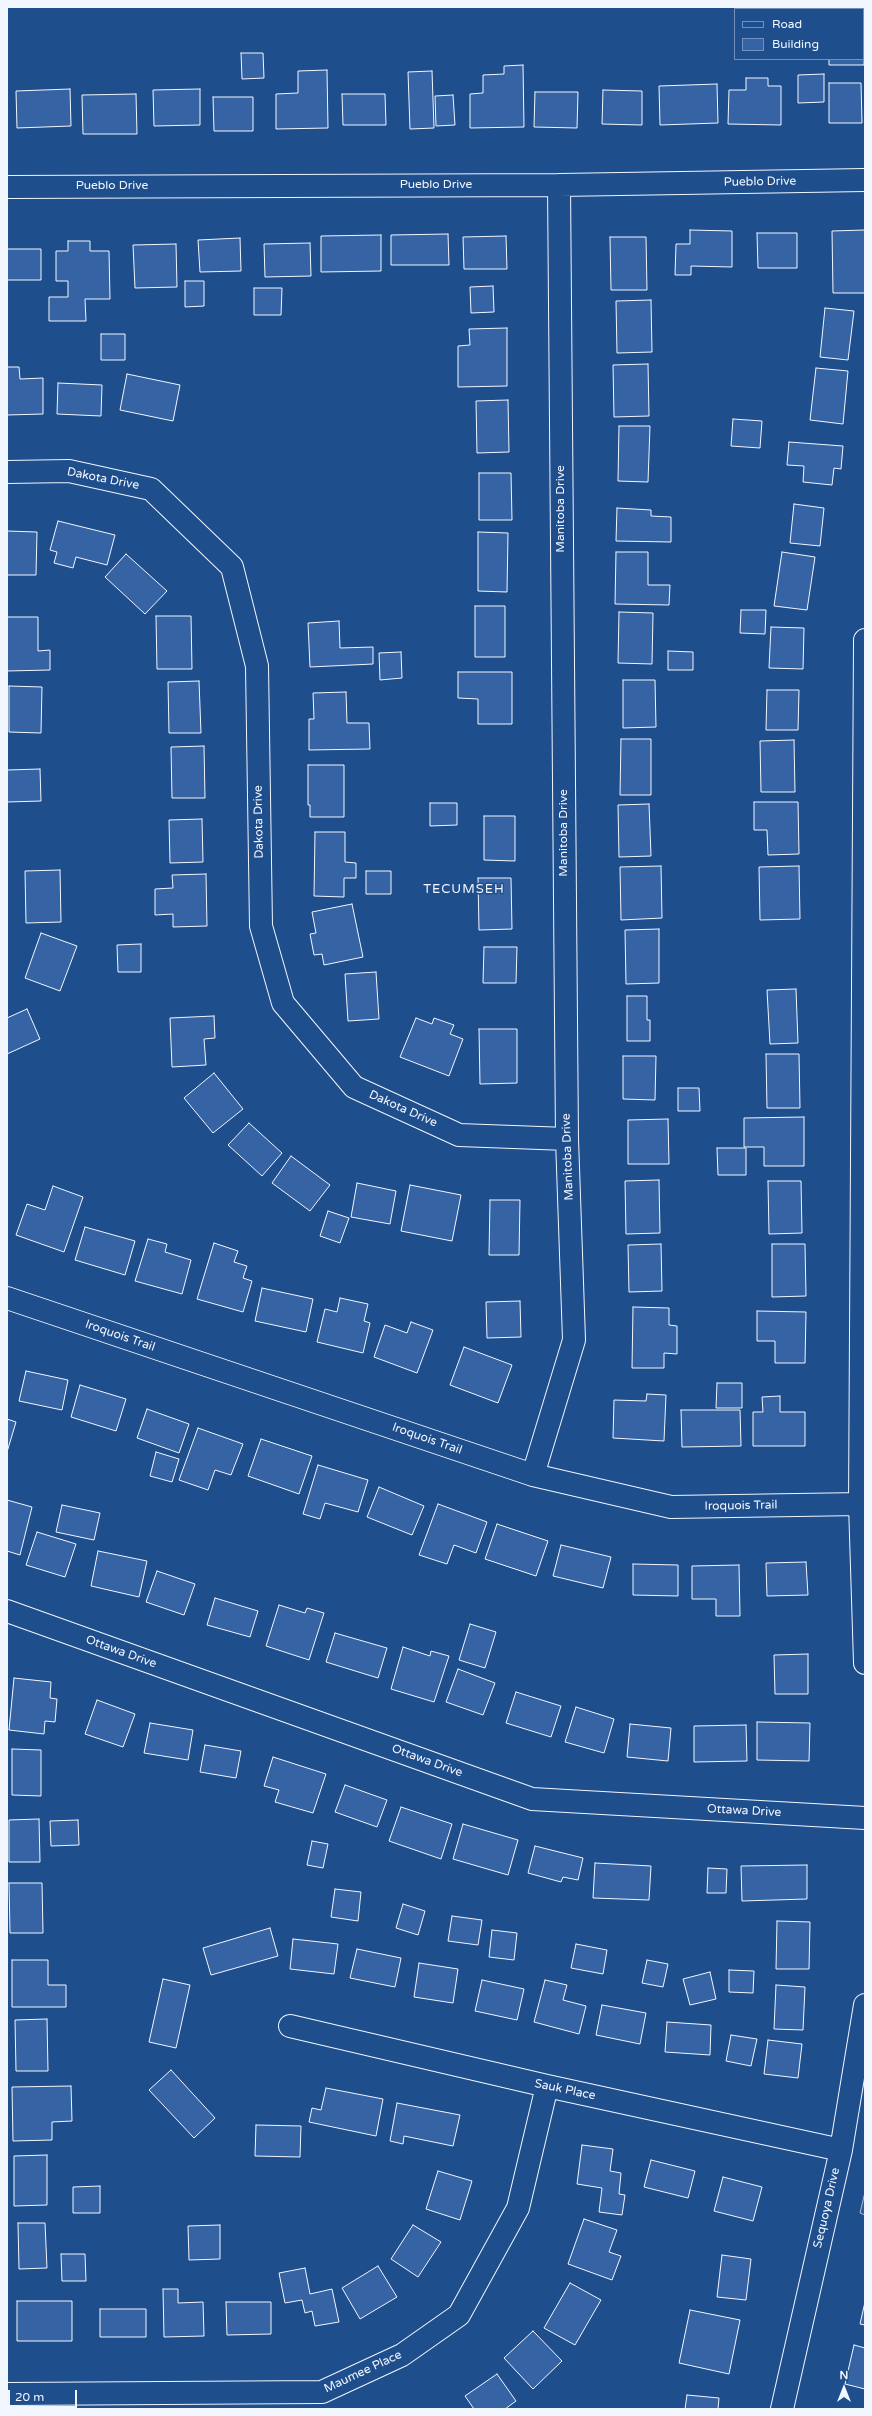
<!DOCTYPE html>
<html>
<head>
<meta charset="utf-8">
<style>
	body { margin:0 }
	#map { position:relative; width:872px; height:2416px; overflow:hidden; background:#1f4e8c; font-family:"Varela Round",sans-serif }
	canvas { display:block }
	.frame { position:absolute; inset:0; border:8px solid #f2f6ff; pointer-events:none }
	.legend { position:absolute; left:734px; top:8px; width:130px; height:52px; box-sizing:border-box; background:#1f4e8c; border:1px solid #7391ba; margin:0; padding:5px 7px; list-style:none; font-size:12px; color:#f2f6ff }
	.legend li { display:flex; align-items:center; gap:8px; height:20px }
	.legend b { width:20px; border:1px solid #7391ba }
	.north { position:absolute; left:824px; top:2368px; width:40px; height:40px; -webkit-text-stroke:3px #1f4e8c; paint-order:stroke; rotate:0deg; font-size:11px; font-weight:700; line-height:16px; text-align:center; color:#f2f6ff }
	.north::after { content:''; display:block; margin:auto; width:14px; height:18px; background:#f2f6ff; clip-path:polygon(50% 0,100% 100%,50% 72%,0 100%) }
	.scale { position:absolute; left:8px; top:2390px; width:69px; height:18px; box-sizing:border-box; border:2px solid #f2f6ff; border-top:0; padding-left:5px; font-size:12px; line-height:14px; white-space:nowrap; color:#f2f6ff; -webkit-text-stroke:3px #1f4e8c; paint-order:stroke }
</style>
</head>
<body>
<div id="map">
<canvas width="872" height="2416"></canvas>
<div class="frame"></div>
<ul class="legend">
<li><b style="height:5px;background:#1f4e8c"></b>Road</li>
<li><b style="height:11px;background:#3563a3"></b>Building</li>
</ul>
<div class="north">N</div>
<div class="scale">20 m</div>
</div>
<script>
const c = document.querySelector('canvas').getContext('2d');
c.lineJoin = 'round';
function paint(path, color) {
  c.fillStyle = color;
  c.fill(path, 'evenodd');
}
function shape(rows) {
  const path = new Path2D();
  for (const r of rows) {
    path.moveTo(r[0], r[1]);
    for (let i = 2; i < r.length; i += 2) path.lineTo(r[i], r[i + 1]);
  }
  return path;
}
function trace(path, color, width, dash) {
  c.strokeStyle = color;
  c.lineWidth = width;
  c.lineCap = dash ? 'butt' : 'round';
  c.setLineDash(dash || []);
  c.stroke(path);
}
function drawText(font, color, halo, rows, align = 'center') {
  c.font = font + ' "Varela Round",sans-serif';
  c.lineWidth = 3;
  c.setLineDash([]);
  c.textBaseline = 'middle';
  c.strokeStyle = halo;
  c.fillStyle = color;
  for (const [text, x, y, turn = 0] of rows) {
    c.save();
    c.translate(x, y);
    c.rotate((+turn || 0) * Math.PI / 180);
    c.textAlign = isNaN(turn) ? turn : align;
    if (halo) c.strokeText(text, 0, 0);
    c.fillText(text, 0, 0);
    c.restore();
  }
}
const built = shape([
	[865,2192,865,2215,860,2213,865,2192]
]);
paint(built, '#305b95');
trace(built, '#a8bbd7', 1);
const building = shape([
	[863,25,865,25,864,65,829,65,829,59,863,59,863,25],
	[241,53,263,53,264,78,242,79,241,53],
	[523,65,524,127,470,128,470,94,483,93,483,75,504,74,504,66,523,65],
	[327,70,328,128,276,129,276,94,298,93,298,71,327,70],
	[432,71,434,128,410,129,408,72,432,71],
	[824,74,824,102,798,103,798,75,824,74],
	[746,78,768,78,768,86,781,86,781,125,728,124,729,90,746,90,746,78],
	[829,83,861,83,862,123,829,123,829,83],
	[717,84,718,123,660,125,659,86,717,84],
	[70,89,71,126,17,128,16,91,70,89],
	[200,89,200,125,154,126,153,90,200,89],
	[603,90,642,91,642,125,602,124,603,90],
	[535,92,578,92,577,128,534,127,535,92],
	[136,94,137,134,83,134,82,95,136,94],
	[342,94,385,94,386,125,343,125,342,94],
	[453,95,455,125,436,126,435,96,453,95],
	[213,97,253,97,253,131,214,131,213,97],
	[690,230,732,231,732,267,691,266,691,275,675,275,676,244,690,244,690,230],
	[865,230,865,293,833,293,832,231,865,230],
	[757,233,797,233,797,268,758,268,757,233],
	[448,234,449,265,391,265,391,235,448,234],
	[381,235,381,271,321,272,321,236,381,235],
	[506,236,507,269,464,269,463,237,506,236],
	[610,237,646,237,647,290,611,290,610,237],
	[240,238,241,271,200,272,198,240,240,238],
	[68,241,90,241,90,251,109,251,110,299,85,299,86,321,49,321,49,297,68,297,68,281,56,281,56,251,68,251,68,241],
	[310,243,311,276,265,277,264,244,310,243],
	[176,244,177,287,135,288,133,245,176,244],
	[7,249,41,249,41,280,7,280,7,249],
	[185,281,204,281,204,306,185,307,185,281],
	[493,286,494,312,471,313,470,287,493,286],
	[254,288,282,288,281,315,254,315,254,288],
	[651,300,652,352,617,353,616,301,651,300],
	[825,308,854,311,848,360,820,357,825,308],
	[507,328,507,386,458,387,458,346,470,345,469,329,507,328],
	[101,334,125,334,125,360,101,360,101,334],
	[648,364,649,416,614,417,613,365,648,364],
	[7,367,19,367,20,379,43,378,43,414,7,415,7,367],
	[816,368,848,371,843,424,810,420,816,368],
	[127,374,180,385,173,421,120,410,127,374],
	[58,383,102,385,101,416,57,414,58,383],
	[508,400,509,452,477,453,476,401,508,400],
	[733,419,762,421,760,448,731,446,733,419],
	[619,426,650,426,648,482,618,481,619,426],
	[789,442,843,446,841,469,834,468,832,485,803,482,804,466,787,465,789,442],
	[479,473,511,473,512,520,479,520,479,473],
	[794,504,824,508,820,546,790,543,794,504],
	[617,508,651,510,651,516,671,517,671,542,616,541,617,508],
	[58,521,115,535,107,565,76,557,73,568,54,563,57,552,50,550,58,521],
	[7,531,37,532,36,575,7,575,7,531],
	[478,532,508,533,507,592,478,591,478,532],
	[616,552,648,552,648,585,670,585,669,605,615,604,616,552],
	[782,552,815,557,807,610,774,606,782,552],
	[126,554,167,591,145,614,105,577,126,554],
	[475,606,505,606,505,657,475,657,475,606],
	[741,610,766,610,765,634,740,633,741,610],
	[619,612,653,613,652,664,618,663,619,612],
	[156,616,191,616,192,669,157,669,156,616],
	[7,617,38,617,38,651,50,650,50,670,7,671,7,617],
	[339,621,340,648,373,647,373,664,310,667,308,623,339,621],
	[771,627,804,628,803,669,769,668,771,627],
	[668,651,693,652,693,670,668,670,668,651],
	[401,652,402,678,380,680,379,653,401,652],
	[458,672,512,672,512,724,478,724,478,699,458,698,458,672],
	[623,680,655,680,656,727,623,728,623,680],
	[199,681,201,733,169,733,168,682,199,681],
	[9,686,42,687,41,733,9,732,9,686],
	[767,690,799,690,798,730,766,730,767,690],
	[346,692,347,723,369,723,370,749,309,750,309,719,314,719,313,693,346,692],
	[621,739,651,739,651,795,620,795,621,739],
	[794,740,795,792,761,792,760,741,794,740],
	[204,746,205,798,172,798,171,747,204,746],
	[308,765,344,765,344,817,310,817,310,805,308,805,308,765],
	[40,769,41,801,7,802,7,770,40,769],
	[754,802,798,802,799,854,768,855,767,830,754,830,754,802],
	[430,803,457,803,457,825,430,826,430,803],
	[649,804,651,856,619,857,618,805,649,804],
	[484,816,515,816,515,861,484,860,484,816],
	[202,819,203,862,170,863,169,820,202,819],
	[315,832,345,832,345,862,356,863,356,878,344,878,344,897,314,896,315,832],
	[661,866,662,918,621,920,620,867,661,866],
	[799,866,800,919,760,920,759,867,799,866],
	[60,870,61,922,26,923,25,871,60,870],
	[366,871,391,871,391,894,366,894,366,871],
	[206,874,207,926,173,927,173,914,155,915,155,889,173,888,172,875,206,874],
	[478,878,511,878,512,929,479,930,478,878],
	[352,904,363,957,324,965,322,954,314,955,310,934,316,933,312,912,352,904],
	[659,929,659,983,626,984,625,930,659,929],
	[41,933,77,946,60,991,25,978,41,933],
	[141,944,141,972,118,972,117,945,141,944],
	[484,947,517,947,516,983,483,983,484,947],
	[376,972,379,1019,348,1021,345,974,376,972],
	[796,989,798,1043,770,1044,767,990,796,989],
	[627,996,647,996,647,1020,650,1020,650,1041,627,1041,627,996],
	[27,1009,40,1039,7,1054,7,1018,27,1009],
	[214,1016,215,1038,204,1039,206,1065,172,1067,170,1018,214,1016],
	[416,1018,432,1024,434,1018,454,1025,450,1034,463,1039,449,1076,400,1057,416,1018],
	[479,1029,517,1029,517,1083,480,1084,479,1029],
	[766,1054,799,1054,800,1108,767,1108,766,1054],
	[623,1056,656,1056,655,1100,623,1099,623,1056],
	[214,1073,243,1109,213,1133,184,1098,214,1073],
	[678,1088,699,1088,700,1111,678,1111,678,1088],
	[804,1117,804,1166,764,1166,764,1147,744,1147,744,1118,804,1117],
	[668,1119,669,1164,628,1164,628,1120,668,1119],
	[249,1123,282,1153,262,1176,228,1145,249,1123],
	[717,1148,746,1148,746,1175,718,1175,717,1148],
	[291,1156,330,1185,310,1211,272,1183,291,1156],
	[659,1180,660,1233,626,1234,625,1181,659,1180],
	[768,1181,801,1181,802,1233,769,1234,768,1181],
	[357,1183,396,1191,390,1224,351,1217,357,1183],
	[410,1185,461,1195,452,1241,401,1231,410,1185],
	[53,1186,83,1197,64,1252,16,1235,27,1204,45,1210,53,1186],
	[490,1200,520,1200,519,1255,489,1255,490,1200],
	[328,1211,349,1218,340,1243,320,1236,328,1211],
	[85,1227,135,1241,125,1275,75,1260,85,1227],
	[148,1239,167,1244,165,1252,191,1260,182,1294,135,1281,148,1239],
	[214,1243,238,1251,234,1262,247,1266,243,1278,252,1281,243,1312,197,1299,214,1243],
	[661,1244,662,1291,629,1292,628,1245,661,1244],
	[772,1244,805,1244,806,1296,772,1297,772,1244],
	[262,1288,313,1299,306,1332,255,1321,262,1288],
	[340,1298,368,1304,364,1321,370,1323,363,1353,317,1342,325,1309,337,1312,340,1298],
	[520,1301,521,1337,487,1338,486,1302,520,1301],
	[633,1307,669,1308,669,1325,677,1326,677,1354,664,1353,664,1368,632,1368,633,1307],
	[757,1311,806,1312,805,1363,775,1363,775,1341,757,1341,757,1311],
	[411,1322,433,1330,417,1373,374,1357,385,1325,407,1333,411,1322],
	[464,1347,512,1365,498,1403,450,1385,464,1347],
	[26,1371,68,1380,62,1410,19,1401,26,1371],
	[717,1383,742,1383,742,1408,716,1408,717,1383],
	[80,1385,126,1399,116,1431,71,1417,80,1385],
	[647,1394,666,1395,664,1441,613,1438,614,1400,646,1401,647,1394],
	[780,1396,780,1412,805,1412,805,1446,753,1446,753,1412,763,1412,762,1397,780,1396],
	[147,1409,189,1424,179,1453,137,1438,147,1409],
	[681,1410,740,1410,741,1446,682,1447,681,1410],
	[7,1419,16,1422,7,1452,7,1419],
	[198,1428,243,1444,231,1475,215,1470,208,1490,179,1480,198,1428],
	[261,1439,312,1456,299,1494,248,1476,261,1439],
	[156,1452,179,1459,172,1482,150,1476,156,1452],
	[318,1465,368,1480,358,1512,325,1503,320,1519,303,1514,318,1465],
	[379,1487,424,1506,412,1535,367,1517,379,1487],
	[7,1500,32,1507,20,1555,7,1551,7,1500],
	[438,1504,487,1522,476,1553,454,1545,447,1564,419,1555,438,1504],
	[62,1505,100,1513,94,1540,56,1532,62,1505],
	[497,1524,548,1541,536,1576,485,1559,497,1524],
	[37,1532,76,1544,65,1577,26,1565,37,1532],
	[561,1545,611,1557,603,1588,553,1576,561,1545],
	[98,1551,147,1561,139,1597,91,1586,98,1551],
	[806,1562,808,1595,767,1596,766,1563,806,1562],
	[633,1564,678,1565,678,1596,633,1595,633,1564],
	[739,1565,740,1616,716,1616,716,1599,692,1599,692,1566,739,1565],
	[157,1571,195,1584,184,1615,146,1602,157,1571],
	[215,1598,258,1611,250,1637,207,1625,215,1598],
	[279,1605,305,1613,307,1608,324,1613,309,1660,266,1646,279,1605],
	[470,1624,496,1632,485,1668,459,1660,470,1624],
	[335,1633,387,1648,378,1678,326,1662,335,1633],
	[403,1647,430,1656,431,1651,449,1656,434,1702,391,1689,403,1647],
	[808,1654,808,1694,775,1694,774,1655,808,1654],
	[458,1669,495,1683,483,1715,446,1702,458,1669],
	[14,1678,51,1682,50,1698,57,1699,55,1722,45,1721,44,1734,9,1730,14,1678],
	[516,1692,561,1706,551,1737,506,1723,516,1692],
	[97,1700,135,1714,123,1747,85,1734,97,1700],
	[576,1707,614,1719,604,1753,565,1742,576,1707],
	[757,1722,810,1723,809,1761,757,1760,757,1722],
	[150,1723,193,1730,188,1760,144,1753,150,1723],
	[630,1724,671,1728,668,1761,627,1757,630,1724],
	[746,1725,747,1761,694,1762,694,1726,746,1725],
	[205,1745,241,1751,236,1778,200,1772,205,1745],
	[12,1749,41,1750,41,1796,12,1795,12,1749],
	[273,1757,326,1774,313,1813,275,1802,279,1790,264,1786,273,1757],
	[345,1785,387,1800,377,1827,335,1812,345,1785],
	[401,1807,452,1824,441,1859,389,1841,401,1807],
	[39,1819,40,1862,9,1862,9,1820,39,1819],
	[78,1820,79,1845,51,1846,50,1821,78,1820],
	[463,1824,518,1840,508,1875,453,1859,463,1824],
	[312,1841,328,1844,323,1868,307,1865,312,1841],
	[535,1846,583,1858,578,1880,563,1877,561,1882,528,1873,535,1846],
	[595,1863,651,1866,649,1900,593,1898,595,1863],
	[807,1865,807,1899,742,1901,741,1866,807,1865],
	[708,1868,727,1869,726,1893,707,1893,708,1868],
	[9,1883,42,1883,43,1933,10,1933,9,1883],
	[335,1889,361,1892,358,1921,331,1917,335,1889],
	[403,1904,425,1911,418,1935,396,1928,403,1904],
	[452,1916,482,1920,478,1945,448,1941,452,1916],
	[777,1921,810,1922,809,1969,776,1969,777,1921],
	[270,1928,278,1956,211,1975,203,1948,270,1928],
	[492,1930,517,1933,514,1960,489,1957,492,1930],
	[293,1939,338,1944,334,1974,290,1969,293,1939],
	[576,1944,607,1950,603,1974,571,1968,576,1944],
	[357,1949,401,1958,395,1987,350,1978,357,1949],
	[12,1960,48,1960,48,1985,66,1985,66,2007,12,2007,12,1960],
	[647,1960,668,1964,663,1987,642,1983,647,1960],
	[419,1963,458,1969,453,2003,414,1997,419,1963],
	[729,1970,754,1971,753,1993,729,1992,729,1970],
	[710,1972,716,1999,690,2005,683,1979,710,1972],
	[163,1979,190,1985,176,2048,149,2042,163,1979],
	[482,1980,524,1989,517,2020,475,2011,482,1980],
	[545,1980,567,1985,563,2000,586,2006,579,2034,534,2022,545,1980],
	[776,1985,805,1987,803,2030,774,2029,776,1985],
	[602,2005,646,2013,640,2044,596,2035,602,2005],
	[47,2019,48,2071,16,2071,15,2020,47,2019],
	[667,2022,711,2025,710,2055,665,2052,667,2022],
	[731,2035,757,2039,751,2066,726,2061,731,2035],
	[768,2040,802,2044,798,2078,764,2074,768,2040],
	[171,2070,215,2118,194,2138,149,2090,171,2070],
	[71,2086,72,2121,52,2122,52,2140,13,2141,12,2087,71,2086],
	[326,2088,383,2099,376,2136,309,2122,312,2108,321,2110,326,2088],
	[397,2103,460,2115,453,2146,404,2136,403,2144,390,2141,397,2103],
	[256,2125,301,2126,300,2157,255,2156,256,2125],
	[582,2145,613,2149,610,2171,621,2173,619,2194,625,2195,622,2215,599,2212,602,2188,577,2184,582,2145],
	[47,2155,47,2205,14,2206,14,2156,47,2155],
	[651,2160,695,2171,688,2198,644,2187,651,2160],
	[438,2171,472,2181,460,2220,426,2209,438,2171],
	[723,2177,762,2187,753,2221,714,2211,723,2177],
	[100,2186,100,2213,73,2213,73,2187,100,2186],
	[584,2219,617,2230,609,2252,621,2256,612,2280,568,2264,584,2219],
	[18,2223,45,2223,47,2268,19,2269,18,2223],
	[220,2225,220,2259,189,2260,188,2226,220,2225],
	[413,2225,441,2242,418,2277,391,2259,413,2225],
	[61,2254,85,2254,86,2281,62,2281,61,2254],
	[722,2255,751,2259,746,2300,717,2297,722,2255],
	[378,2266,397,2297,360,2319,342,2288,378,2266],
	[305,2268,310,2294,332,2289,339,2322,315,2326,312,2311,305,2313,302,2300,285,2303,279,2273,305,2268],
	[570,2283,601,2300,575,2345,544,2328,570,2283],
	[163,2289,178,2289,178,2303,203,2302,204,2336,164,2337,163,2289],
	[17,2301,72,2301,72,2341,17,2341,17,2301],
	[226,2302,271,2302,271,2334,227,2335,226,2302],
	[865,2302,865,2325,860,2324,865,2302],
	[100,2309,146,2309,146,2337,100,2337,100,2309],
	[690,2310,740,2320,729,2374,679,2363,690,2310],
	[533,2331,562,2361,533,2389,504,2358,533,2331],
	[854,2345,865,2348,865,2389,845,2384,854,2345],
	[497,2374,516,2401,505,2409,474,2409,465,2396,497,2374],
	[687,2395,719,2398,718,2409,685,2409,687,2395]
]);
paint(building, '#3563a3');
trace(building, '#f2f6ff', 1);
const minor = shape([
	[7,187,559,185,865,180],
	[7,472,69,471,151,489,232,567,257,666,261,926,283,1003,354,1087,459,1135,567,1139],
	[865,640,860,1504,865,1663],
	[7,1298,533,1475,671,1507,860,1504],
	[533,1475,574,1340,567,1139,559,185],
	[7,1611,532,1799,865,1818],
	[290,2026,547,2086,841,2150],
	[7,2394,322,2392,402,2355,459,2315,518,2208,547,2086],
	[782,2409,841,2150,865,2005]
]);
trace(minor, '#f2f6ff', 24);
trace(minor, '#1f4e8c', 22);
drawText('12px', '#f2f6ff', '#1f4e8c', [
	["Pueblo Drive",760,182,-1],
	["Pueblo Drive",436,185],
	["Pueblo Drive",112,186],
	["Dakota Drive",103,479,11],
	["Manitoba Drive",561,509,-90],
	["Dakota Drive",259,822,-91],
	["Manitoba Drive",564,833,-90],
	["Dakota Drive",403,1109,24],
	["Manitoba Drive",568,1157,-92],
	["Iroquois Trail",120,1336,19],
	["Iroquois Trail",427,1439,19],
	["Iroquois Trail",741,1506,-1],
	["Ottawa Drive",121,1652,20],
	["Ottawa Drive",427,1761,20],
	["Ottawa Drive",744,1811,3],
	["Sauk Place",565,2090,12],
	["Sequoya Drive",827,2208,-77],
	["Maumee Place",363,2372,-25]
]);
c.letterSpacing = '1px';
drawText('13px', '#f2f6ff', '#1f4e8c', [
	["TECUMSEH",464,890]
]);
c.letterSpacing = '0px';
</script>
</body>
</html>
